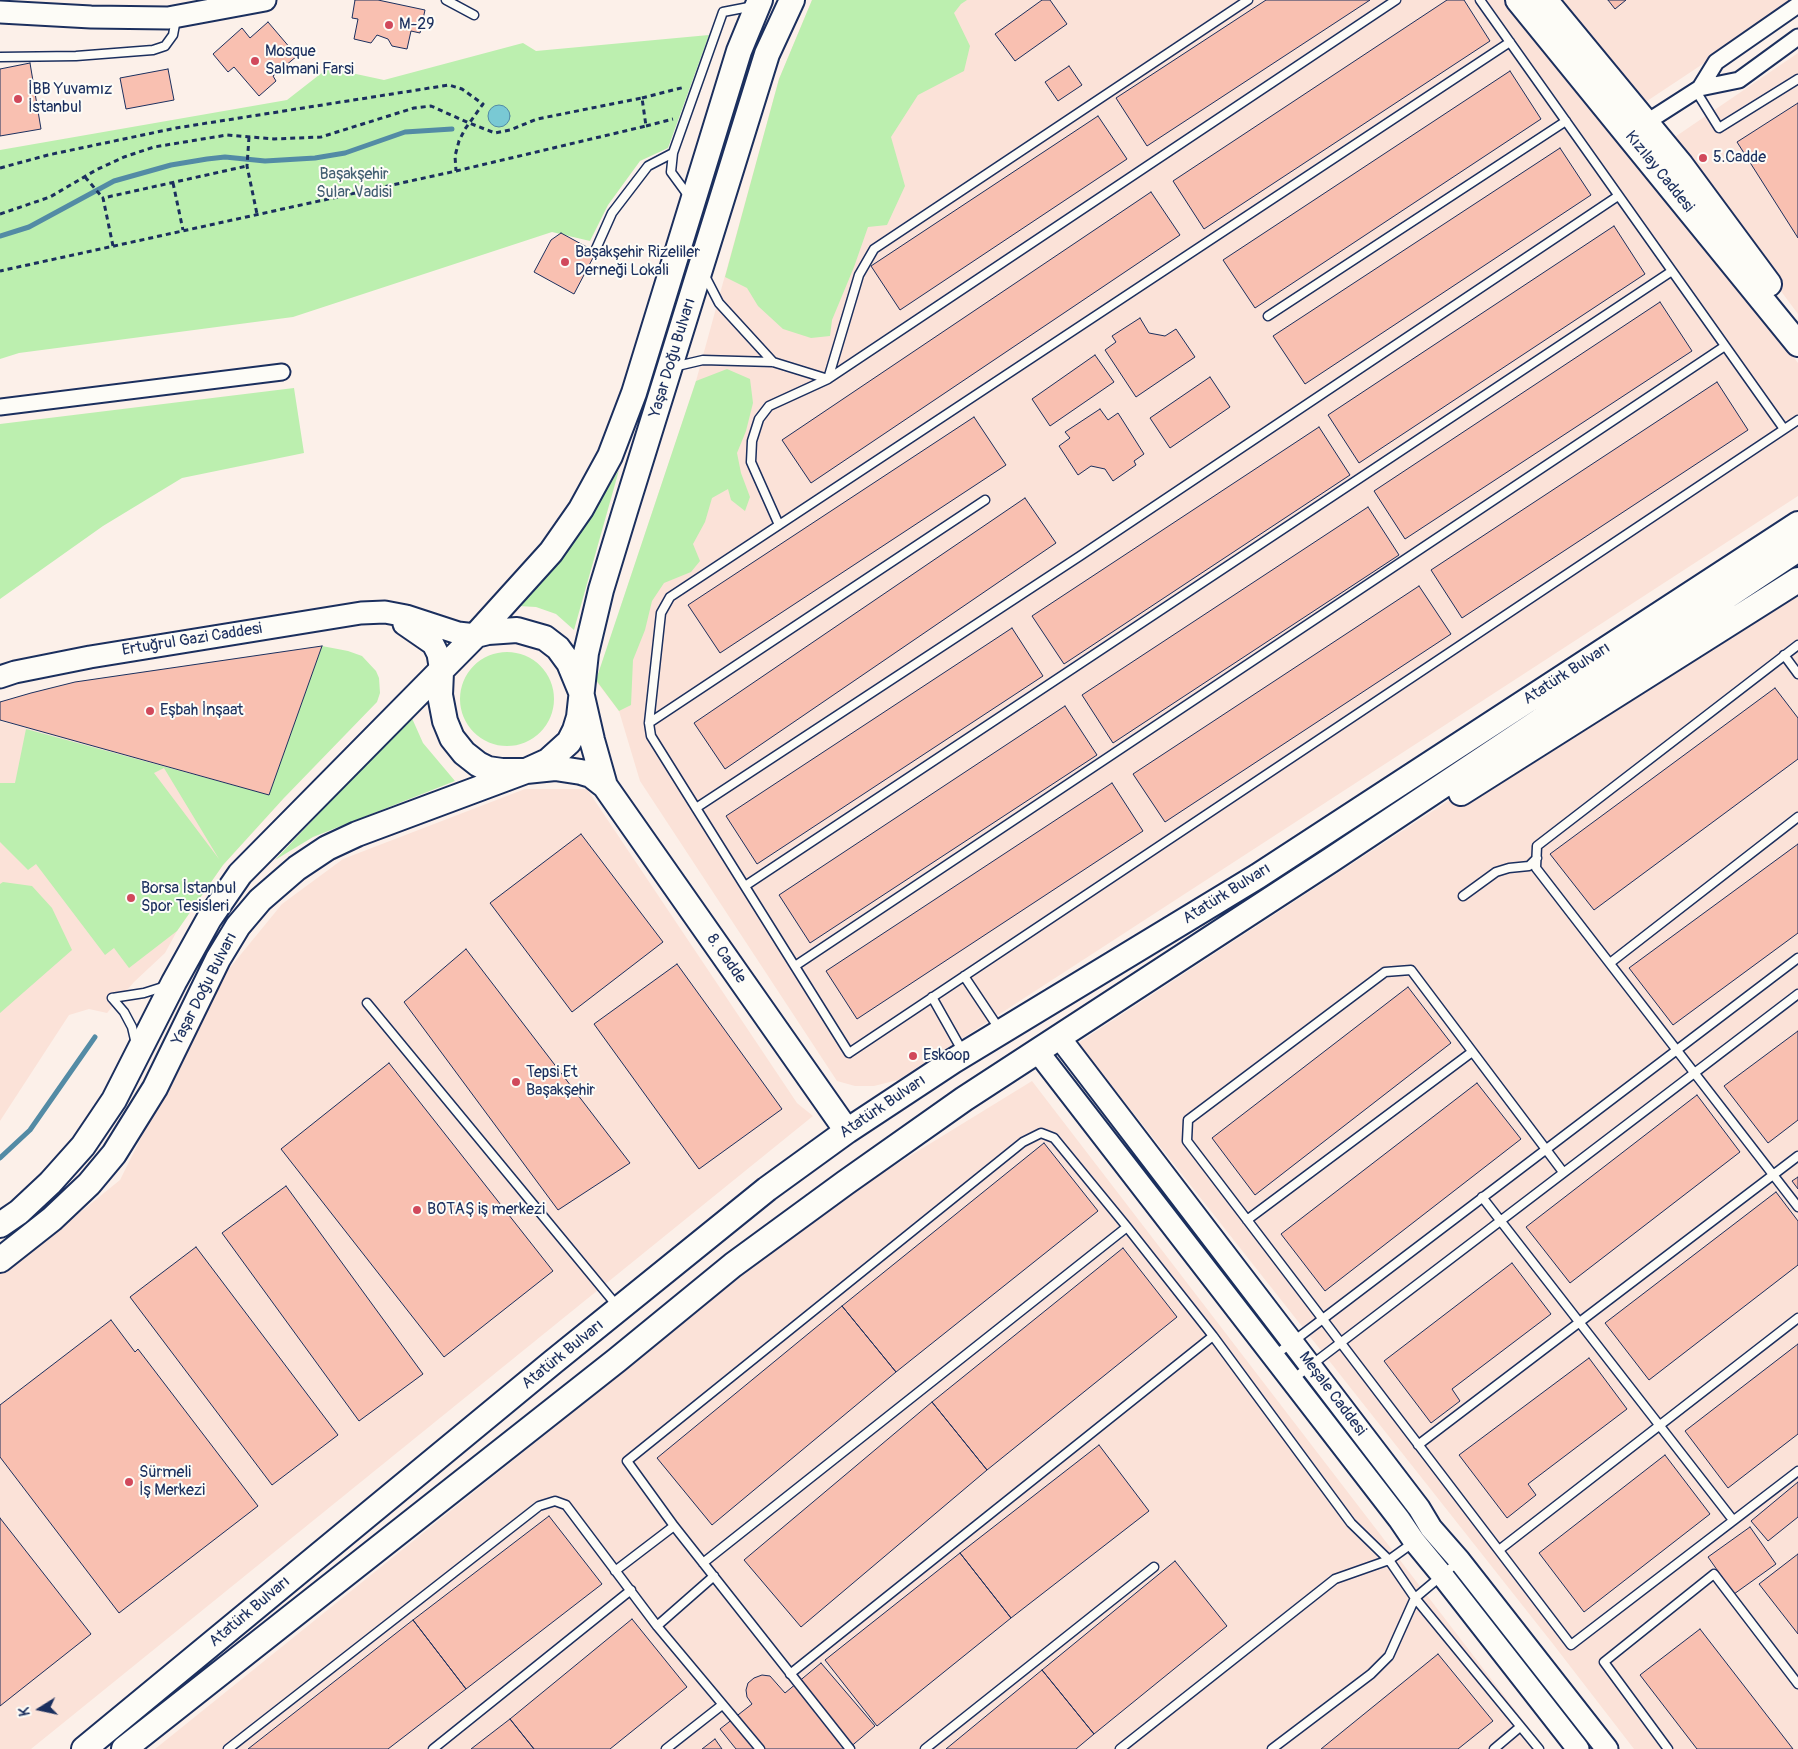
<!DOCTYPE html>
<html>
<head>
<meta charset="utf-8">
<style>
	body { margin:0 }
	#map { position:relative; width:1798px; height:1749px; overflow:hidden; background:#fcf0e9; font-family:Pangolin,sans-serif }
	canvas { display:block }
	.north { position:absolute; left:15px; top:1684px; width:50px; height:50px; -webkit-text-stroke:4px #fdfcf7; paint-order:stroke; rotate:260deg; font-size:14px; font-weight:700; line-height:20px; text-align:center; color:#1b2f5e }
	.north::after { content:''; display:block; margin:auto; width:18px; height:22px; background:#1b2f5e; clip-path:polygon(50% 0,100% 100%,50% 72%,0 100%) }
</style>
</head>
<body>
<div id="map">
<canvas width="1798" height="1749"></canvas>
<div class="north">K</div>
</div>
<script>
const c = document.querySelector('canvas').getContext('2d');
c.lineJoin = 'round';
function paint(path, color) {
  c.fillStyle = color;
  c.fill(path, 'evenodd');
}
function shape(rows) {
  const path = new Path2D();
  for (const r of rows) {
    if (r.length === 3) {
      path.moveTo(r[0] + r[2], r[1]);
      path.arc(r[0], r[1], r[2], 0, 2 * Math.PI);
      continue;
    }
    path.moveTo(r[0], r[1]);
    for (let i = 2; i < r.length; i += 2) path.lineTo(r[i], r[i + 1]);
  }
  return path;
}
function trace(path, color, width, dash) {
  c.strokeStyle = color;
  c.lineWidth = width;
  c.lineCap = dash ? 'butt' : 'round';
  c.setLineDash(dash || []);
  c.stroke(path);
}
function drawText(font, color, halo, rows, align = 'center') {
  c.font = font + ' Pangolin,sans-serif';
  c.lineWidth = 4;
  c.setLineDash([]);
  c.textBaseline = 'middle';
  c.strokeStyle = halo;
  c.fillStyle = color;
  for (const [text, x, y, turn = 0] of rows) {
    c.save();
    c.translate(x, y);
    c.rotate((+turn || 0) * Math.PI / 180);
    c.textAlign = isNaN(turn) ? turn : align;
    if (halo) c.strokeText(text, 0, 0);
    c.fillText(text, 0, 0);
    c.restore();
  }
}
paint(shape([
	[812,0,1505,0,1716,256,1798,363,1798,496,898,1080,874,1086,855,1086,837,1081,640,781,619,711,596,681,696,381,779,79],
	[1561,0,1798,0,1798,1,1644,103],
	[1798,53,1798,314,1669,141],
	[1798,572,1798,1749,1634,1749,1553,1644,1078,1043],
	[0,721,283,799,223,865,177,931,165,953,134,982,107,1013,89,1009,69,1015,0,1121],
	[525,789,587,789,797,1103,813,1116,31,1749,0,1749,0,1269,73,1218,120,1180,219,981,282,904,343,859],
	[1032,1081,1545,1749,155,1749,830,1205]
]), '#fbe2d8');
paint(shape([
	[812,0,967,0,961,4,954,13,970,46,964,71,918,95,891,137,905,186,887,225,868,227,854,267,832,320,830,336,811,338,783,329,758,306,747,288,725,277,779,79],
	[709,35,668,148,640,161,608,205,590,241,552,232,293,317,19,353,0,359,0,150,287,100,328,68,384,80,523,43,536,51],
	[727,369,750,379,753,403,746,431,737,453,741,473,750,497,745,511,731,500,728,489,712,498,705,522,693,544,700,561,691,572,664,583,652,601,645,630,633,660,631,705,619,711,596,680,696,381],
	[294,388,304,453,182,478,103,526,0,599,0,424],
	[619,470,574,630,556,614,536,607,519,606,566,554],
	[322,646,348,651,362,656,376,671,379,678,380,693,377,702,283,799,223,865,177,931,129,968,114,948,105,955,36,864,28,870,0,842,0,783,15,783,26,729,269,795],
	[164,768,219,859,154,773],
	[507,699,47],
	[411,716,423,743,455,781,313,837,275,860],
	[3,882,32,886,52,908,72,950,0,1013,0,884]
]), '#bcefaf');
const water = shape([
	[499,116,11]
]);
paint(water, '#79c9d4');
trace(water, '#538ba5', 1);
trace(shape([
	[0,236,29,227,114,181,171,165,207,159,225,157,265,161,315,158,345,153,405,132,452,129],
	[0,1158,30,1130,95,1037]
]), '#538ba5', 5);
const building = shape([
	[355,0,378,0,425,10,420,33,411,31,407,49,392,46,388,39,377,35,371,43,354,39,358,19,352,18,355,0],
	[1042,0,1050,0,1067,24,1015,61,995,34,1042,0],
	[1266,0,1370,0,1147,146,1116,98,1266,0],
	[1447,0,1464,0,1490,41,1204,229,1173,181,1447,0],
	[1608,0,1626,0,1615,9,1608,0],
	[268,22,297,56,273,76,276,81,259,96,234,67,228,72,213,54,242,28,250,38,268,22],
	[30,63,41,129,0,136,0,69,30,63],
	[1069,66,1082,85,1058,101,1045,82,1069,66],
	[168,69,174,100,126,109,120,78,168,69],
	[1510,71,1541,119,1255,308,1223,260,1510,71],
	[1798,103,1798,238,1737,142,1798,103],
	[1098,116,1127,159,900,310,871,266,1098,116],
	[1560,148,1591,195,1305,384,1273,336,1560,148],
	[1151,192,1180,235,811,483,782,440,1151,192],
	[1614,226,1645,274,1359,463,1328,415,1614,226],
	[561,233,596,252,574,294,534,272,551,240,561,233],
	[1660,302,1692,351,1405,539,1374,491,1660,302],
	[1140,318,1149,333,1165,336,1176,329,1195,357,1136,397,1105,350,1116,342,1112,336,1140,318],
	[1095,355,1114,382,1050,426,1032,399,1095,355],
	[1210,377,1230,407,1170,448,1150,418,1210,377],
	[1717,382,1748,430,1462,618,1431,570,1717,382],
	[1100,409,1108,420,1118,413,1144,454,1134,461,1136,465,1113,481,1105,469,1091,466,1078,475,1059,446,1070,438,1065,432,1100,409],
	[974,417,1006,465,720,653,688,605,974,417],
	[1319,427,1350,475,1064,664,1032,616,1319,427],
	[1025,498,1056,543,725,769,694,723,1025,498],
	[1368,507,1399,555,1113,743,1082,695,1368,507],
	[1419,586,1451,634,1165,822,1133,774,1419,586],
	[1012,628,1043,676,757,864,726,816,1012,628],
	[322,646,269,795,0,720,0,702,31,693,75,682,322,646],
	[1775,688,1798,718,1798,759,1594,910,1550,854,1775,688],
	[1065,706,1097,755,810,943,779,895,1065,706],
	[1112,783,1143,831,857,1019,826,971,1112,783],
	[581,834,663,942,572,1012,490,903,581,834],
	[1798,844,1798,933,1673,1025,1629,968,1798,844],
	[466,949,630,1163,558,1210,404,1002,466,949],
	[677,964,782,1109,699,1169,594,1024,677,964],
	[1408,987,1451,1043,1255,1195,1212,1138,1408,987],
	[1798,1031,1798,1120,1768,1143,1724,1086,1798,1031],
	[389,1063,553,1271,444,1357,281,1149,389,1063],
	[1477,1083,1521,1139,1325,1291,1281,1234,1477,1083],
	[1697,1095,1740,1152,1570,1283,1526,1227,1697,1095],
	[1044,1143,1098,1211,896,1372,842,1306,1044,1143],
	[1798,1177,1798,1189,1792,1181,1798,1177],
	[286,1186,423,1374,359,1421,222,1233,286,1186],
	[1776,1192,1798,1221,1798,1265,1649,1380,1605,1323,1776,1192],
	[196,1247,338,1435,272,1485,130,1297,196,1247],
	[1123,1248,1177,1317,987,1470,932,1402,1123,1248],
	[1512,1263,1551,1314,1452,1389,1460,1401,1431,1423,1384,1361,1512,1263],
	[842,1306,896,1372,712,1525,657,1458,842,1306],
	[111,1320,135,1352,138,1349,258,1506,119,1613,0,1457,0,1405,111,1320],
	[1798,1344,1798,1434,1728,1488,1685,1431,1798,1344],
	[1589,1358,1627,1409,1528,1484,1536,1495,1507,1518,1459,1455,1589,1358],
	[932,1402,987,1470,801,1627,744,1560,932,1402],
	[1099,1445,1149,1511,1011,1618,960,1553,1099,1445],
	[1665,1455,1710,1514,1584,1612,1539,1553,1665,1455],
	[1798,1482,1798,1517,1768,1541,1751,1521,1798,1482],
	[549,1516,602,1584,466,1689,413,1620,549,1516],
	[0,1518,91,1634,0,1706,0,1518],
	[1750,1527,1776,1564,1734,1594,1708,1557,1750,1527],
	[960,1553,1011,1618,877,1726,825,1660,960,1553],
	[1798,1554,1798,1634,1759,1584,1798,1554],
	[1175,1561,1227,1626,1094,1734,1042,1670,1175,1561],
	[632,1619,687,1687,610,1749,534,1749,510,1719,632,1619],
	[413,1620,466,1689,388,1749,248,1749,413,1620],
	[1700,1629,1793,1749,1697,1749,1640,1675,1700,1629],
	[1438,1654,1493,1721,1458,1749,1321,1749,1438,1654],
	[821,1663,875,1726,848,1749,736,1749,720,1729,752,1704,747,1697,746,1690,748,1683,754,1678,762,1675,770,1676,785,1693,821,1663],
	[1042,1670,1094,1734,1076,1749,946,1749,1042,1670],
	[510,1719,534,1749,471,1749,510,1719],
	[715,1739,722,1749,702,1749,715,1739]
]);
paint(building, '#f9c0b1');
trace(building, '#1b2f5e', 1);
const lane = shape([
	[446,0,474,15],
	[1480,0,1784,429],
	[1510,42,670,597,661,613,649,723,651,736,849,1053,1798,420],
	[0,57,76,56,153,50,165,46,173,35,176,19],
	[1696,91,1719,128,1798,79],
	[673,153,671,172,690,198],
	[595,251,612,213,648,166,673,153,723,12,754,6],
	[704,274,719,303,773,362],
	[1268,316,1566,121],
	[673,367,703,360,773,362,828,379,859,275,874,249,1248,0],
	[779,525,751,462,752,441,759,419,769,406,828,379,1396,0],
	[1798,645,1537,846,1536,868,1798,1207],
	[1784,655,1798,674],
	[649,723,985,500],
	[696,808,1080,556,1618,196],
	[745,886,1672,271],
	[1463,896,1496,872,1509,868,1529,866,1537,858],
	[1610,963,1798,817],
	[795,966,1725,346],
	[964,976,1000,1030],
	[932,997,963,1052],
	[112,998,144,993,166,986],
	[112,998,124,1012,132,1027,136,1044],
	[367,1003,618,1307],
	[1563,1172,1411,970,1385,972,1188,1120,1187,1141,1571,1645,1798,1471],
	[1482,1197,1733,1520],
	[1247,1220,1472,1052],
	[1274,1356,1798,958],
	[1293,1379,1798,994],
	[1418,1445,1798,1156],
	[1499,1550,1798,1318],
	[703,1563,1127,1227],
	[615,1571,674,1526],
	[657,1626,714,1576],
	[790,1674,1213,1336],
	[228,1749,539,1506,555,1501,566,1505,657,1626,760,1749],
	[433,1749,631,1590],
	[666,1749,722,1705],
	[850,1749,674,1526,627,1461,1023,1142,1041,1133,1054,1138,1127,1227,1213,1336,1351,1523,1389,1560,1415,1598,1539,1749],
	[925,1749,1154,1567],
	[1120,1749,1335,1579,1389,1560,1414,1542],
	[1272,1749,1371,1674,1389,1656,1415,1598,1459,1561],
	[1494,1749,1520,1727],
	[1668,1749,1604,1662,1714,1574,1798,1684]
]);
const street = shape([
	[1700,88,1716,62,1798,5],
	[1647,122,1700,88,1739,80,1798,37],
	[0,407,282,372]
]);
const secondary = shape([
	[0,12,91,17,168,18,265,0],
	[404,624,433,644,438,654,441,672],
	[0,677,15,672,90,657,361,613,385,612,406,616,458,633,476,635],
	[1059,1037,1419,1508,1431,1528,1459,1560,1607,1749],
	[1038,1052,1399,1519,1414,1541,1442,1575,1578,1749]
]);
const primary = shape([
	[1518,0,1798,344],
	[1545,0,1681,165,1769,284],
	[476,635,488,632,517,630,545,638,558,648,569,663,581,692,592,740,605,786],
	[441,672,440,695,445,721,452,738,464,753,478,764,488,769,502,771,526,771,548,761,569,742,575,730,579,717,586,653,601,590,625,511,767,54,792,0],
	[1461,793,1798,580],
	[0,1225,19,1212,50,1183,83,1146,114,1100,174,982,209,919,240,874,476,635,551,552,581,509,610,456,634,393,739,51,760,0],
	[0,1260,52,1219,89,1184,114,1154,155,1088,218,959,238,926,260,900,297,868,327,848,357,834,526,771,555,768,581,772,591,775,605,786,847,1131],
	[84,1749,553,1362,767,1189,847,1131,953,1061,1258,876,1798,524],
	[124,1749,617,1360,733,1265,845,1183,964,1099,1331,860,1798,549]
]);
trace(lane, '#1b2f5e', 11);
trace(street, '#1b2f5e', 19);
trace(secondary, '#1b2f5e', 25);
trace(primary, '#1b2f5e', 28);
trace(shape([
	[642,98,685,87],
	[646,126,673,119],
	[249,137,247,166,257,214],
	[0,168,48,155,176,128,449,85,462,89,483,104,465,129,459,141,455,156,456,171],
	[85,177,103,198],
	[173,183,183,230],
	[0,214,50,197,96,170,124,157,154,147,227,135,274,139,321,137,414,108,431,106,469,123,495,133,510,130,537,119,642,98,646,126,456,171,0,271],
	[113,246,103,198,247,166]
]), '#1b2f5e', 3, [5, 4]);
trace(lane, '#fdfcf7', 8);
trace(street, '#fdfcf7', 15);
trace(secondary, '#fdfcf7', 21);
trace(primary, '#fdfcf7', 24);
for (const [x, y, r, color] of [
	[389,25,5,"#d1495b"],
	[255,61,5,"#d1495b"],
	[18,99,5,"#d1495b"],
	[1703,158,5,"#d1495b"],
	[565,262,5,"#d1495b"],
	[150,711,5,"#d1495b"],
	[131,898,5,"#d1495b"],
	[913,1056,5,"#d1495b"],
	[516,1082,5,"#d1495b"],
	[417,1210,5,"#d1495b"],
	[129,1482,5,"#d1495b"]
]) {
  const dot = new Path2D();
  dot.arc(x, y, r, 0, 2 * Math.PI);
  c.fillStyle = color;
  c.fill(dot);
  trace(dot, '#fdfcf7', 2);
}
drawText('16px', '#1b2f5e', '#fdfcf7', [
	["M-29",399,25],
	["Mosque",265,52],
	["Salmani Farsi",265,70],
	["İBB Yuvamız",28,90],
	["İstanbul",28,108],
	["5.Cadde",1713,158],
	["Başakşehir Rizeliler",575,253],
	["Derneği Lokali",575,271],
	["Eşbah İnşaat",160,711],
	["Borsa İstanbul",141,889],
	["Spor Tesisleri",141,907],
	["Eskoop",923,1056],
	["Tepsi Et",526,1073],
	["Başakşehir",526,1091],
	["BOTAŞ iş merkezi",427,1210],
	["Sürmeli",139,1473],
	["İş Merkezi",139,1491]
], 'left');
drawText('16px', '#1b2f5e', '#fdfcf7', [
	["Kızılay Caddesi",1659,172,51],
	["Yaşar Doğu Bulvarı",673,358,-73],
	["Ertuğrul Gazi Caddesi",192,640,-9],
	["Atatürk Bulvarı",1567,674,-33],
	["Atatürk Bulvarı",1227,894,-32],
	["8. Cadde",726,959,55],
	["Yaşar Doğu Bulvarı",205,989,-63],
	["Atatürk Bulvarı",883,1107,-34],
	["Atatürk Bulvarı",563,1355,-39],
	["Meşale Caddesi",1332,1394,53],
	["Atatürk Bulvarı",250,1612,-40]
]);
drawText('16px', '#435f72', '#fdfcf7', [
	["Başakşehir",354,175],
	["Sular Vadisi",354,193]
]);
</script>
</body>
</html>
